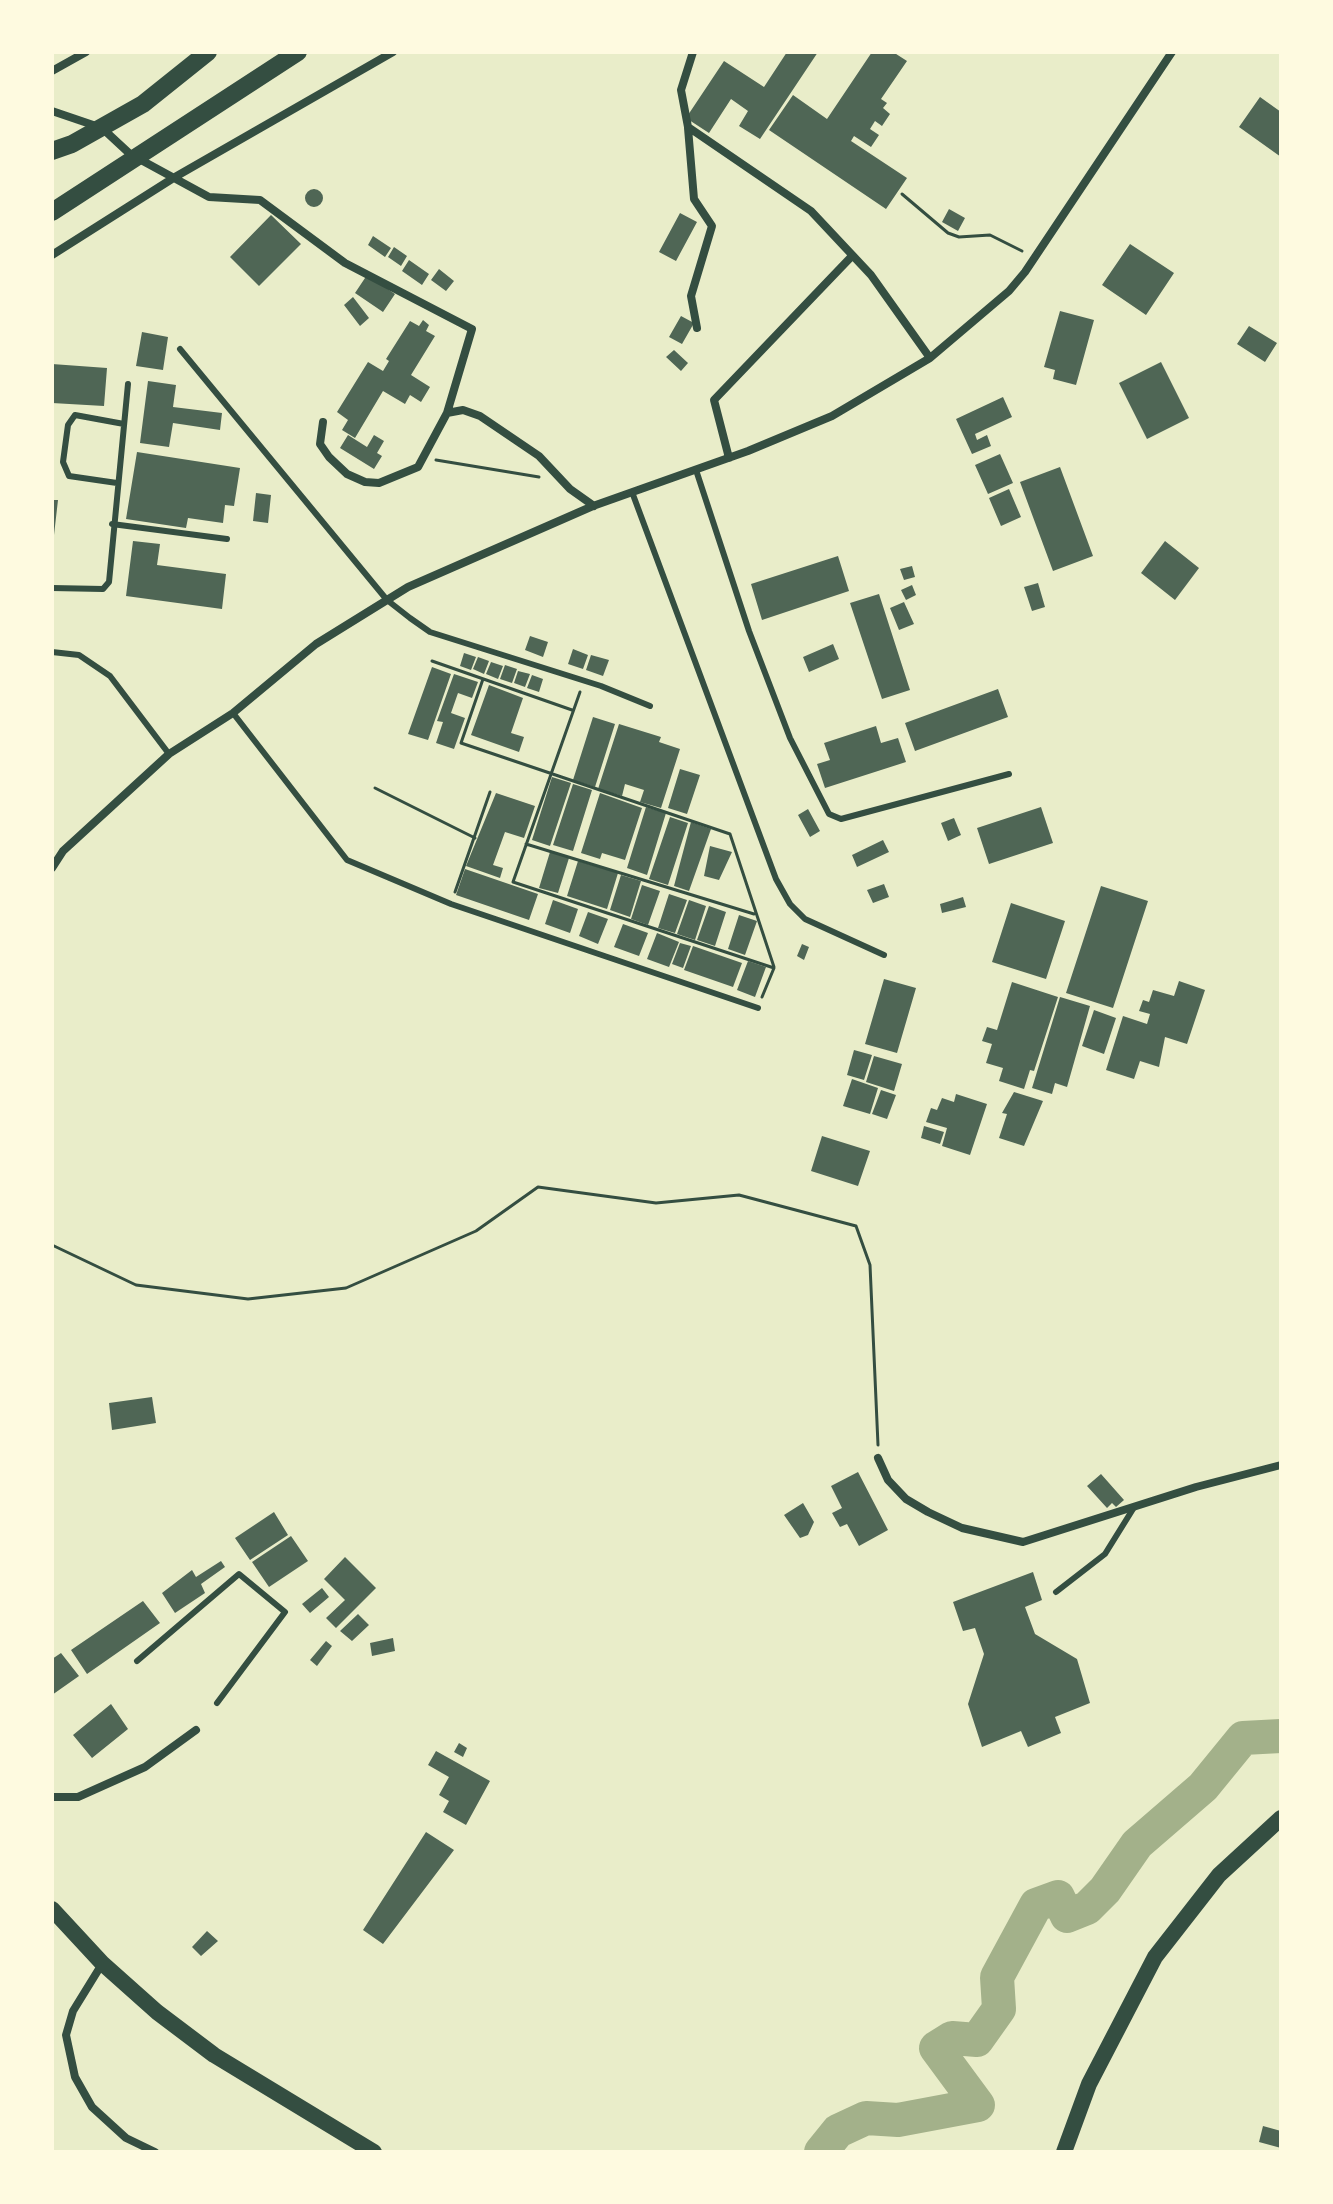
<!DOCTYPE html>
<html>
<head>
<meta charset="utf-8">
<style>
	body { margin:0 }
	#map { position:relative; width:1333px; height:2204px; overflow:hidden; background:#e9edc9; font-family:"Alegreya Sans",sans-serif }
	canvas { display:block }
	.frame { position:absolute; inset:0; border:54px solid #fefae0; pointer-events:none }
</style>
</head>
<body>
<div id="map">
<canvas width="1333" height="2204"></canvas>
<div class="frame"></div>
</div>
<script>
const c = document.querySelector('canvas').getContext('2d');
c.lineJoin = 'round';
function shape(rows) {
  const path = new Path2D();
  for (const r of rows) {
    if (r.length === 3) {
      path.moveTo(r[0] + r[2], r[1]);
      path.arc(r[0], r[1], r[2], 0, 2 * Math.PI);
      continue;
    }
    path.moveTo(r[0], r[1]);
    for (let i = 2; i < r.length; i += 2) path.lineTo(r[i], r[i + 1]);
  }
  return path;
}
function trace(path, color, width, dash) {
  c.strokeStyle = color;
  c.lineWidth = width;
  c.lineCap = dash ? 'butt' : 'round';
  c.setLineDash(dash || []);
  c.stroke(path);
}
function paint(path, color) {
  c.fillStyle = color;
  c.fill(path, 'evenodd');
}
trace(shape([
	[821,2152,838,2131,866,2118,898,2120,978,2105,936,2048,952,2038,977,2040,999,2009,997,1977,1036,1905,1058,1897,1067,1916,1087,1908,1105,1890,1137,1844,1203,1787,1243,1738,1281,1736]
]), '#a3b18a', 34);
paint(shape([
	[787,52,818,52,760,139,739,126,748,111,731,99,709,133,686,118,724,61,764,87],
	[872,52,893,52,907,61,881,99,887,103,883,108,890,114,882,126,875,121,870,129,879,135,871,147,854,136,851,141,907,178,886,209,769,130,793,95,827,119],
	[1260,97,1281,112,1281,157,1239,127],
	[314,198,9],
	[949,209,965,218,958,231,942,222],
	[680,213,697,222,676,261,659,252],
	[271,215,301,244,259,286,230,257],
	[373,236,391,248,385,257,368,245],
	[1130,244,1174,273,1146,315,1102,285],
	[394,247,407,256,401,266,388,257],
	[409,260,429,274,422,285,402,271],
	[439,269,454,281,446,291,431,280],
	[367,275,395,294,383,312,355,293],
	[353,297,369,318,360,326,344,305],
	[1060,311,1094,320,1076,385,1053,379,1055,370,1044,367],
	[681,316,694,323,682,344,669,337],
	[423,320,429,325,426,331,435,336,411,375,430,387,421,402,410,395,405,404,383,391,355,438,342,430,348,420,337,412,368,362,383,371,389,361,386,359,410,321,419,326],
	[1249,326,1277,343,1265,362,1237,344],
	[142,332,168,337,163,370,136,366],
	[674,350,688,363,681,371,666,357],
	[1161,362,1189,418,1147,439,1119,383],
	[52,364,107,368,104,406,52,403],
	[148,381,176,385,173,407,222,413,220,430,173,423,169,447,140,443],
	[1003,397,1012,417,975,434,977,440,987,435,991,446,972,454,956,419],
	[348,435,367,447,374,435,384,441,377,453,382,456,374,469,340,448],
	[137,452,240,468,234,506,225,505,223,523,188,518,186,528,126,519],
	[1000,454,1013,483,988,494,975,465],
	[1060,467,1093,556,1053,571,1020,482],
	[1009,489,1021,517,1001,526,989,498],
	[256,493,271,495,268,523,253,521],
	[52,500,58,500,54,535,52,534],
	[133,541,160,544,157,565,226,574,222,609,126,596],
	[1165,541,1199,568,1175,600,1141,573],
	[838,556,849,591,762,620,751,584],
	[912,566,915,577,904,580,900,569],
	[1038,583,1045,607,1032,611,1024,587],
	[912,585,916,595,906,600,901,590],
	[879,594,910,690,882,699,850,603],
	[904,602,914,624,899,630,890,608],
	[530,636,548,642,543,657,525,650],
	[833,644,839,659,809,672,803,657],
	[573,649,588,655,583,669,568,664],
	[464,653,476,657,471,670,460,666],
	[591,655,609,660,603,676,586,670],
	[478,657,489,661,484,674,473,669],
	[491,662,503,666,498,679,486,674],
	[505,665,517,669,512,683,500,679],
	[432,667,451,674,428,740,408,734],
	[518,671,530,674,525,687,514,683],
	[454,674,478,682,472,698,458,693,451,713,465,718,454,749,436,743,443,722,437,721],
	[532,675,543,679,539,692,527,688],
	[489,685,523,698,511,733,524,737,519,752,471,735],
	[998,689,1008,717,915,751,905,723],
	[593,717,615,724,595,787,573,780],
	[619,724,661,737,659,742,680,749,661,808,640,802,644,790,625,784,622,796,598,789],
	[876,726,881,743,898,738,906,762,825,788,817,764,830,760,824,743],
	[680,769,700,775,687,814,668,808],
	[552,777,571,783,550,846,532,840],
	[573,784,592,790,573,851,553,845],
	[496,793,535,806,524,838,505,832,493,865,503,868,500,878,466,866],
	[600,793,642,808,625,860,602,853,600,859,581,853],
	[646,807,666,813,647,875,627,868],
	[1041,807,1053,843,989,864,977,828],
	[808,809,820,831,810,837,798,815],
	[670,817,688,823,668,885,649,879],
	[954,818,961,835,948,841,941,823],
	[691,822,711,829,689,891,674,886],
	[883,840,889,852,857,867,852,855],
	[710,846,732,852,719,880,704,876],
	[550,852,569,858,558,893,539,888],
	[578,861,618,873,607,909,567,896],
	[465,869,538,894,529,920,456,895],
	[621,875,641,881,630,917,610,910],
	[884,884,889,897,873,903,867,890],
	[642,885,660,891,648,925,631,919],
	[1101,886,1148,901,1113,1008,1066,993],
	[669,894,687,900,675,933,658,928],
	[963,897,966,907,942,913,940,904],
	[553,900,578,909,570,933,545,924],
	[689,900,706,906,695,940,677,934],
	[1011,903,1065,921,1046,979,992,962],
	[709,906,726,912,715,946,697,940],
	[588,912,608,919,598,944,579,936],
	[739,915,757,921,745,955,728,949],
	[623,924,648,933,639,956,614,947],
	[657,933,679,942,669,967,647,959],
	[680,943,691,946,683,968,672,964],
	[802,944,809,947,804,960,797,956],
	[693,946,742,963,733,987,684,970],
	[748,961,766,967,755,997,737,990],
	[884,979,916,988,897,1053,865,1044],
	[1179,981,1205,990,1187,1044,1165,1037,1159,1067,1140,1061,1134,1079,1106,1070,1123,1016,1147,1024,1150,1014,1139,1011,1143,1000,1149,1002,1153,990,1174,996],
	[1012,982,1058,997,1034,1071,1030,1070,1024,1089,999,1081,1003,1068,986,1063,992,1044,982,1041,987,1027,997,1030],
	[1060,997,1090,1006,1067,1087,1055,1083,1052,1094,1032,1088],
	[1094,1010,1116,1018,1104,1054,1082,1046],
	[854,1050,872,1055,864,1080,847,1075],
	[874,1056,902,1064,894,1091,866,1082],
	[852,1079,878,1088,870,1114,843,1106],
	[881,1090,896,1095,887,1119,872,1114],
	[1014,1092,1043,1101,1024,1146,999,1138,1007,1114,1002,1113],
	[956,1094,987,1104,970,1155,942,1146,947,1128,926,1122,931,1108,937,1110,942,1098,954,1102],
	[924,1126,944,1132,940,1144,921,1138],
	[822,1136,870,1151,858,1186,811,1171],
	[152,1397,156,1423,112,1430,109,1403],
	[858,1472,888,1530,859,1546,847,1524,840,1527,832,1513,842,1508,831,1486],
	[1101,1474,1124,1500,1116,1507,1112,1503,1107,1508,1087,1486],
	[803,1503,814,1522,808,1535,800,1538,784,1515],
	[274,1512,288,1535,250,1560,235,1538],
	[291,1536,308,1561,269,1587,252,1562],
	[345,1557,376,1588,336,1628,326,1618,345,1600,324,1579],
	[221,1561,225,1567,201,1584,205,1593,175,1613,162,1593,192,1570,196,1577],
	[1033,1572,1042,1600,1025,1607,1035,1634,1077,1659,1090,1703,1055,1717,1061,1733,1028,1747,1021,1731,982,1747,968,1704,984,1654,975,1628,963,1631,953,1602],
	[322,1588,329,1597,310,1613,302,1604],
	[143,1601,160,1623,87,1674,71,1650],
	[358,1614,369,1625,352,1641,340,1631],
	[393,1638,395,1651,372,1656,370,1643],
	[326,1641,332,1646,317,1666,310,1660],
	[61,1653,79,1676,52,1695,52,1659],
	[111,1704,128,1729,92,1758,73,1735],
	[459,1743,467,1748,463,1757,454,1752],
	[436,1751,490,1781,466,1825,443,1812,449,1801,439,1795,449,1777,428,1765],
	[426,1832,454,1850,383,1944,363,1930],
	[207,1931,218,1941,201,1956,192,1947],
	[1263,2126,1281,2131,1281,2148,1259,2142]
]), '#4f6655');
trace(shape([
	[902,194,948,233,959,237,990,235,1022,251],
	[436,460,539,477],
	[432,661,572,710],
	[483,679,461,743,730,834,774,967],
	[580,692,513,882,774,968,762,997],
	[375,788,475,838],
	[526,844,754,914],
	[455,892,490,792],
	[52,1245,136,1285,248,1299,346,1288,476,1231,538,1187,656,1203,739,1195,856,1226,870,1265,878,1445]
]), '#344e41', 3);
trace(shape([
	[180,349,387,600,410,618,430,632,601,686,650,706],
	[696,470,749,631,790,738,829,814,841,819,1009,774],
	[117,483,69,476,63,462,68,425,75,415,124,424],
	[632,492,776,879,790,904,805,919,884,955],
	[112,524,227,539],
	[52,588,103,589,109,582,128,384],
	[52,652,79,655,110,676,169,754],
	[233,713,347,860,451,904,758,1008],
	[1056,1592,1105,1554,1133,1509],
	[137,1661,239,1574,285,1612,217,1703]
]), '#344e41', 6);
trace(shape([
	[693,52,681,90,688,127,811,211,871,275,930,358],
	[52,71,86,52],
	[52,111,102,128,130,154,209,197,260,200,345,263,472,329,447,413],
	[688,128,694,199,712,226,691,296,697,328],
	[52,255,175,177,393,52],
	[323,422,320,444,329,457,347,474,365,482,379,483,418,467,447,413,463,410,480,416,539,456,570,489,594,506],
	[729,458,714,400,852,256],
	[52,868,63,851,169,754,233,713,316,644,408,587,593,506,748,451,832,416,930,358,1009,291,1025,272,1172,52],
	[878,1458,888,1480,906,1499,928,1512,962,1528,1023,1542,1196,1487,1281,1465],
	[52,1797,78,1797,145,1767,196,1730],
	[102,1964,73,2011,66,2035,75,2077,92,2107,126,2138,155,2152]
]), '#344e41', 8);
trace(shape([
	[52,1909,102,1963,157,2012,214,2055,374,2152],
	[1064,2152,1089,2084,1155,1957,1219,1875,1281,1818]
]), '#344e41', 16);
trace(shape([
	[52,151,72,144,143,104,208,52],
	[52,212,298,52]
]), '#344e41', 18);
</script>
</body>
</html>
